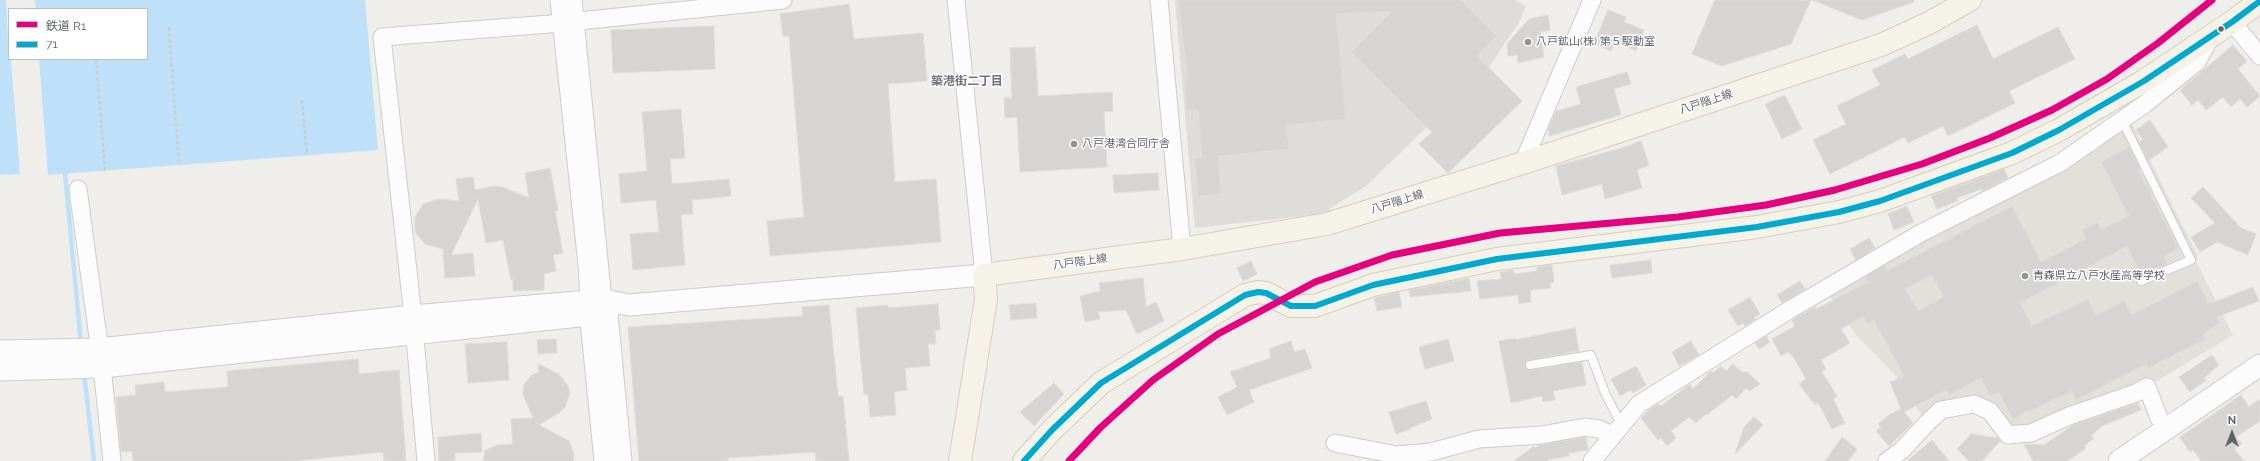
<!DOCTYPE html>
<html>
<head>
<meta charset="utf-8">
<style>
	body { margin:0 }
	#map { position:relative; width:2260px; height:461px; overflow:hidden; background:#efeeea; font-family:Raleway,"Noto Sans JP",sans-serif }
	canvas { display:block }
	.legend { position:absolute; left:8px; top:8px; width:140px; height:52px; box-sizing:border-box; background:#fff; border:1px solid #bfc1c3; margin:0; padding:5px 7px; list-style:none; font-size:12px; color:#5f6368 }
	.legend li { display:flex; align-items:center; gap:8px; height:20px }
	.legend b { width:20px; border:1px solid #bfc1c3 }
	.north { position:absolute; left:2212px; top:413px; width:40px; height:40px; -webkit-text-stroke:3px #fff; paint-order:stroke; rotate:0deg; font-size:11px; font-weight:700; line-height:16px; text-align:center; color:#5f6368 }
	.north::after { content:''; display:block; margin:auto; width:14px; height:18px; background:#5f6368; clip-path:polygon(50% 0,100% 100%,50% 72%,0 100%) }
</style>
</head>
<body>
<div id="map">
<canvas width="2260" height="461"></canvas>
<ul class="legend">
<li><b style="height:5px;background:#e5007d"></b>鉄道 R1</li>
<li><b style="height:5px;background:#00a9ce"></b>71</li>
</ul>
<div class="north">N</div>
</div>
<script>
const c = document.querySelector('canvas').getContext('2d');
c.lineJoin = 'round';
function paint(path, color) {
  c.fillStyle = color;
  c.fill(path, 'evenodd');
}
function shape(rows) {
  const path = new Path2D();
  for (const r of rows) {
    path.moveTo(r[0], r[1]);
    for (let i = 2; i < r.length; i += 2) path.lineTo(r[i], r[i + 1]);
  }
  return path;
}
function trace(path, color, width, dash) {
  c.strokeStyle = color;
  c.lineWidth = width;
  c.lineCap = dash ? 'butt' : 'round';
  c.setLineDash(dash || []);
  c.stroke(path);
}
function drawText(font, color, halo, rows, align = 'center') {
  c.font = font + ' Raleway,"Noto Sans JP",sans-serif';
  c.lineWidth = 3;
  c.setLineDash([]);
  c.textBaseline = 'middle';
  c.strokeStyle = halo;
  c.fillStyle = color;
  for (const [text, x, y, turn = 0] of rows) {
    c.save();
    c.translate(x, y);
    c.rotate((+turn || 0) * Math.PI / 180);
    c.textAlign = isNaN(turn) ? turn : align;
    if (halo) c.strokeText(text, 0, 0);
    c.fillText(text, 0, 0);
    c.restore();
  }
}
paint(shape([
	[1175,0,1515,0,1526,6,1520,21,1489,67,1366,186,1329,209,1329,213,1195,228]
]), '#dfddda');
paint(shape([
	[2128,116,2198,256,2197,263,2233,335,2147,387,2008,435,1974,404,1927,423,1896,376,1856,335,1825,289]
]), '#e2e0da');
paint(shape([
	[0,0,6,0,9,59,11,59,20,174,0,175],
	[35,0,365,0,378,150,48,175,39,59,147,59,147,9,36,9]
]), '#bfe0f9');
trace(shape([
	[65,174,81,344],
	[84,373,94,461]
]), '#bfe0f9', 4.5);
const building = shape([
	[1178,0,1461,0,1497,36,1477,56,1522,101,1448,173,1419,144,1432,132,1351,52,1393,11,1336,14,1346,119,1286,125,1289,149,1218,156,1221,194,1198,196,1195,159,1202,158,1198,110,1187,110,1185,80,1188,80,1178,0],
	[1715,0,1811,0,1791,44,1722,66,1692,54,1715,0],
	[1812,0,1914,0,1914,2,1862,20,1812,0],
	[849,4,854,39,923,33,927,81,888,84,895,182,936,179,941,242,770,256,767,221,804,217,789,36,783,36,780,14,849,4],
	[1608,10,1626,17,1624,22,1644,30,1636,51,1615,42,1611,51,1594,44,1608,10],
	[1548,15,1550,30,1540,32,1544,57,1518,63,1517,55,1508,56,1507,44,1529,19,1548,15],
	[1977,25,1993,59,2058,27,2075,59,2009,91,2015,103,1948,136,1943,126,1908,143,1905,137,1830,174,1813,140,1846,124,1837,106,1880,85,1872,70,1905,54,1908,59,1977,25],
	[714,26,715,69,613,73,611,30,714,26],
	[2233,45,2247,61,2238,69,2260,96,2247,107,2240,99,2231,107,2223,97,2206,110,2198,100,2192,105,2180,90,2233,45],
	[1035,47,1038,96,1112,92,1113,111,1104,112,1107,167,1020,172,1017,117,1005,118,1004,98,1012,98,1010,48,1035,47],
	[1627,72,1631,84,1614,89,1621,115,1549,136,1548,130,1556,111,1581,104,1576,87,1627,72],
	[1785,95,1802,129,1782,139,1765,104,1785,95],
	[681,109,685,158,670,159,672,184,729,179,731,196,692,200,693,214,681,215,685,265,633,270,630,234,659,232,656,200,621,203,619,174,647,171,642,112,681,109],
	[2150,120,2168,147,2148,161,2139,142,2143,140,2136,130,2150,120],
	[1641,141,1649,165,1637,170,1642,188,1605,199,1602,184,1562,195,1556,166,1622,148,1641,141],
	[2129,147,2139,167,2138,169,2178,248,2164,256,2167,264,2141,275,2127,246,2020,303,2032,326,2088,299,2096,315,2124,301,2132,315,2197,281,2209,304,2253,287,2259,301,2216,317,2220,323,2203,334,2205,339,2148,368,2146,364,2076,400,2072,391,2028,412,2029,410,2013,419,1999,392,1990,396,1981,378,1949,395,1946,390,1904,412,1913,423,1889,446,1876,431,1881,427,1878,424,1889,415,1901,409,1890,382,1904,376,1874,320,1867,324,1864,316,1841,329,1850,343,1821,360,1826,369,1822,372,1837,396,1833,399,1845,423,1832,429,1818,403,1815,405,1799,384,1806,379,1794,358,1788,352,1781,356,1772,339,1795,326,1792,320,1815,307,1816,309,1868,282,1865,277,1884,266,1887,271,2012,206,2041,262,2086,239,2082,230,2098,222,2101,230,2129,216,2101,162,2129,147],
	[1932,275,1944,297,1918,311,1905,289,1932,275],
	[550,168,558,210,555,211,563,253,553,255,556,271,544,274,544,290,513,291,513,279,511,280,503,240,486,243,478,199,451,255,473,253,475,276,445,278,443,249,425,244,415,232,415,217,423,204,438,199,459,201,456,179,473,177,475,190,494,186,502,187,529,198,525,173,550,168],
	[2004,169,2008,178,1982,191,1981,189,1957,198,1958,201,1937,209,1931,196,2004,169],
	[1158,173,1159,190,1114,193,1113,175,1158,173],
	[2203,187,2241,228,2256,234,2248,255,2217,242,2200,252,2191,237,2215,223,2191,198,2203,187],
	[1907,206,1914,222,1894,230,1888,214,1907,206],
	[1869,238,1875,248,1856,260,1850,249,1869,238],
	[1651,260,1652,273,1612,278,1610,265,1651,260],
	[1251,261,1257,274,1243,281,1237,268,1251,261],
	[1552,265,1554,282,1550,283,1551,288,1530,290,1531,302,1519,304,1518,295,1480,299,1477,281,1501,279,1500,272,1513,270,1514,274,1537,271,1537,267,1552,265],
	[1143,278,1146,307,1156,302,1164,321,1137,334,1126,310,1098,312,1100,319,1085,322,1080,296,1100,291,1099,283,1143,278],
	[1469,278,1471,291,1410,297,1409,290,1469,278],
	[1800,281,1805,289,1782,303,1777,295,1800,281],
	[1399,292,1402,307,1377,311,1374,298,1399,292],
	[1750,297,1760,314,1754,317,1756,319,1745,326,1743,323,1738,326,1728,310,1750,297],
	[1036,303,1037,318,1011,320,1009,305,1036,303],
	[938,304,940,330,935,330,936,344,928,344,930,366,905,368,907,390,894,392,896,415,870,417,868,394,864,394,856,308,888,305,888,308,938,304],
	[829,305,838,396,843,396,849,461,816,461,815,452,728,458,728,461,639,461,628,327,803,316,802,307,829,305],
	[1575,328,1579,351,1529,360,1525,363,1525,366,1531,370,1582,362,1586,385,1553,391,1555,400,1543,402,1542,396,1511,403,1499,341,1515,338,1515,340,1575,328],
	[1766,336,1770,342,1759,349,1755,343,1766,336],
	[556,339,557,353,538,354,537,340,556,339],
	[1448,339,1454,361,1425,369,1419,347,1448,339],
	[1291,341,1294,352,1305,349,1312,368,1249,390,1254,402,1227,415,1218,397,1237,387,1230,372,1271,358,1269,349,1291,341],
	[1691,341,1699,355,1679,366,1672,352,1691,341],
	[507,342,509,380,468,383,465,344,507,342],
	[2212,355,2219,365,2204,378,2206,380,2190,392,2179,377,2212,355],
	[358,359,359,374,399,370,406,461,384,461,383,452,294,461,133,461,132,451,121,452,116,397,136,395,135,385,164,382,165,392,228,387,227,371,358,359],
	[538,364,559,374,568,386,570,393,565,407,560,412,539,425,569,441,574,454,573,461,483,461,485,450,497,445,513,444,511,419,533,418,523,395,524,384,532,375,539,372,538,364],
	[1733,364,1743,373,1746,371,1760,384,1750,391,1746,388,1736,399,1732,395,1707,415,1706,414,1696,423,1689,417,1671,431,1676,438,1667,446,1661,438,1658,440,1641,418,1649,410,1658,404,1661,406,1690,384,1693,389,1711,371,1713,373,1721,366,1726,371,1733,364],
	[1636,366,1646,385,1633,393,1631,390,1620,396,1611,379,1636,366],
	[1054,383,1064,394,1034,426,1020,412,1054,383],
	[2241,395,2249,407,2260,399,2260,421,2236,437,2242,444,2234,449,2244,461,2201,461,2193,450,2190,452,2180,437,2241,395],
	[1426,401,1432,419,1410,428,1411,429,1396,434,1389,412,1426,401],
	[2138,403,2141,410,2102,426,2091,436,2093,439,2084,446,2086,448,2068,461,2033,461,2024,444,2044,445,2073,425,2138,403],
	[1754,417,1763,425,1735,454,1744,427,1754,417],
	[481,433,482,452,455,453,455,461,439,461,438,437,481,433],
	[1971,434,1998,438,2000,441,1982,461,1969,461,1957,449,1971,434],
	[1586,437,1588,450,1569,453,1569,456,1548,460,1549,461,1514,461,1534,446,1535,448,1540,445,1586,437],
	[1842,437,1857,449,1848,461,1825,461,1842,437],
	[1932,440,1949,461,1907,461,1932,440]
]);
paint(building, '#d6d5d3');
trace(building, '#deddd9', 1);
const service = shape([
	[2122,120,2191,260,2141,281],
	[1530,365,1591,355,1605,393,1621,424]
]);
const minor = shape([
	[559,0,587,265,589,301],
	[573,0,603,300],
	[956,0,984,275],
	[1159,0,1182,249],
	[2232,22,2260,56],
	[1523,163,1592,0],
	[78,189,102,367,112,461],
	[1335,443,1397,455,1431,452,1479,439,1542,435,1585,427,1599,429,1612,435],
	[426,461,413,316,382,37,550,24,783,0],
	[1592,461,1639,404,1791,309,1921,233,2060,163,2145,104,2197,62,2211,36],
	[1887,461,1902,450,1927,423,1941,410,1974,404,1990,411,2008,435,2031,433,2069,416,2136,393,2147,387,2159,418]
]);
const tertiary = shape([
	[603,300,607,314,621,461],
	[589,301,605,461],
	[0,351,99,349,413,316,589,301,603,300,629,305,984,275],
	[0,370,102,367,589,315],
	[2119,461,2260,365]
]);
const primary = shape([
	[960,461,986,299,984,275,1182,249,1327,224,1523,163,1881,45,1929,23,1970,0],
	[1024,461,1052,430,1101,383,1245,295,1258,292,1266,293,1291,306,1315,306,1373,285,1497,259,1757,227,1839,212,1880,201,2012,153,2059,130,2144,81,2232,22,2260,1]
]);
trace(service, '#cbcccc', 10);
trace(minor, '#cbcccc', 19);
trace(tertiary, '#cbcccc', 23);
trace(primary, '#d7ceb8', 24);
trace(shape([
	[169,27,179,165],
	[96,59,105,171],
	[302,100,307,155]
]), '#cacfcc', 2.5, [4, 2]);
trace(service, '#fdfcfc', 8);
trace(minor, '#fdfcfc', 17);
trace(tertiary, '#fdfcfc', 21);
trace(primary, '#f4f2e9', 22);
trace(shape([
	[1024,461,1052,430,1101,383,1245,295,1258,292,1266,293,1291,306,1315,306,1373,285,1497,259,1757,227,1839,212,1880,201,2012,153,2059,130,2144,81,2232,22,2260,1]
]), '#00a9ce', 6);
trace(shape([
	[1069,461,1101,427,1153,380,1218,334,1315,282,1392,255,1500,233,1678,217,1766,205,1835,190,1922,164,1990,138,2052,110,2107,79,2158,43,2212,0]
]), '#e5007d', 7);
for (const [x, y, r, color] of [
	[2221,29,3.5,"#5f6368"],
	[1528,42,4,"#919496"],
	[1074,144,4,"#919496"],
	[2025,276,4,"#919496"]
]) {
  const dot = new Path2D();
  dot.arc(x, y, r, 0, 2 * Math.PI);
  c.fillStyle = color;
  c.fill(dot);
  trace(dot, '#fff', 1.5);
}
drawText('11px', '#5f6368', '#fff', [
	["八戸鉱山(株) 第５駆動室",1536,42],
	["八戸港湾合同庁舎",1082,144],
	["青森県立八戸水産高等学校",2033,276]
], 'left');
drawText('11px', '#5f6368', '#fff', [
	["八戸階上線",1706,102,-18],
	["八戸階上線",1397,202,-17],
	["八戸階上線",1080,262,-8]
]);
drawText('bold 12px', '#70757a', '#fff', [
	["築港街二丁目",967,81]
]);
</script>
</body>
</html>
